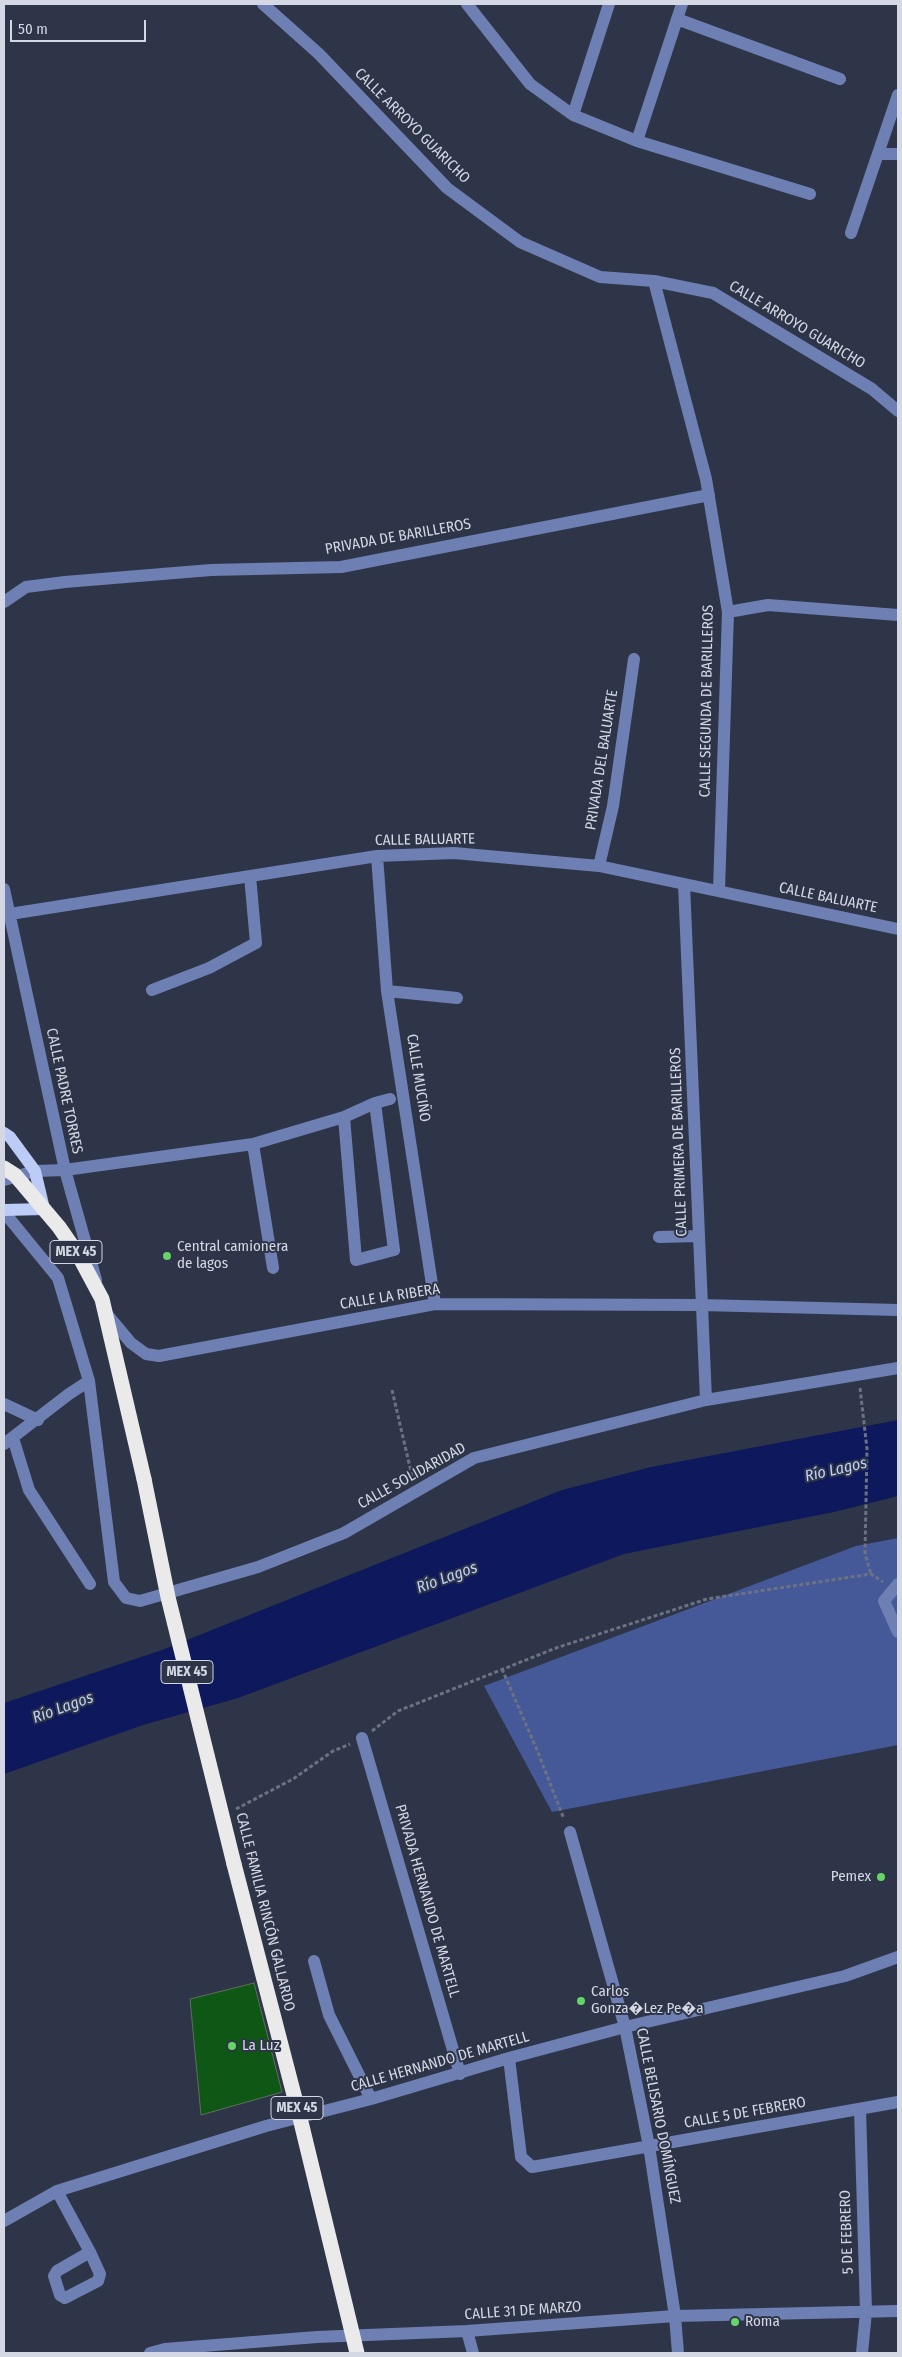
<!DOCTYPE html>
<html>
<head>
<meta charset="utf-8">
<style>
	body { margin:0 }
	#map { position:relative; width:902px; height:2357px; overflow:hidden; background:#2f3548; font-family:"Fira Sans Condensed",sans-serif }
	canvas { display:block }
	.frame { position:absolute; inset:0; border:5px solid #d3d8e4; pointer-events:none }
	.scale { position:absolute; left:10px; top:20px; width:136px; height:22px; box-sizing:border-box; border:2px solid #d3d8e4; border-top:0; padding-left:6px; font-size:15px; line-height:18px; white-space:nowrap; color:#d3d8e4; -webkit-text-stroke:4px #2f3548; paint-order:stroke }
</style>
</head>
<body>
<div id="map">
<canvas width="902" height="2357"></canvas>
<div class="frame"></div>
<div class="scale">50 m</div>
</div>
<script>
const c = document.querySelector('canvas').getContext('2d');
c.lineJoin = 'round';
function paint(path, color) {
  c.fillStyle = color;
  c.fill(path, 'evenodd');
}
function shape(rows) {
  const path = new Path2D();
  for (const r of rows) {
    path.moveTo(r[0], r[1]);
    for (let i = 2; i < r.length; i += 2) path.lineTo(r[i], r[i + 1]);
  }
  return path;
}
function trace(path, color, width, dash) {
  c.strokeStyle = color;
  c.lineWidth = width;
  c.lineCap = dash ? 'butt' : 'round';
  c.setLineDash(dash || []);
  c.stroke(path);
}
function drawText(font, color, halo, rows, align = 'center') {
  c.font = font + ' "Fira Sans Condensed",sans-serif';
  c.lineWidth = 4;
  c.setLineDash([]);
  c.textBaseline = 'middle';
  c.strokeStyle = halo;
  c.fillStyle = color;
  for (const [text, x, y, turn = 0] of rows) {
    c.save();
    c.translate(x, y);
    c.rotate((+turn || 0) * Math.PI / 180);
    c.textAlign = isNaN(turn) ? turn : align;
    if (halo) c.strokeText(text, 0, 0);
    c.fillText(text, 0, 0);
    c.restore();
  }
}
paint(shape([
	[898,1538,898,1745,552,1812,484,1686,856,1546]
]), '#455999');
paint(shape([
	[898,1420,898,1496,834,1512,624,1554,238,1698,143,1725,4,1774,4,1703,162,1650,562,1490,651,1467]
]), '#0e185c');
const building = shape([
	[254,1983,282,2092,201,2115,190,1999,254,1983]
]);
paint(building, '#0f5714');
trace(building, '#5e6f5d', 1);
trace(shape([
	[860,1388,867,1449,865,1554,871,1574],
	[392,1390,412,1476],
	[502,1669,537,1750,564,1819],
	[372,1731,398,1711,556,1648,707,1599,871,1574,883,1582],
	[236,1809,293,1779,333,1751,350,1744]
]), '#6c7282', 3, [4, 2.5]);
trace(shape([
	[263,4,319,54,447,188,520,242,600,277,654,281,713,293,872,389,898,411],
	[467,4,530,84,573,115,637,141,810,194],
	[677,19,840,79],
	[573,115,609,4],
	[637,141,682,4],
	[880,154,898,154],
	[851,233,898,95],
	[654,281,706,479,728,612,719,890],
	[4,602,26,587,65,582,211,570,341,567,709,495],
	[728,612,768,605,898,615],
	[377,856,387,991,435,1304],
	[599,866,613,806,634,659],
	[684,884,706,1400],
	[4,889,65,1170,96,1280],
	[10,914,377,856,454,853,599,866,898,929],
	[152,990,209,968,256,943,250,876],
	[387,991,457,998],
	[375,1103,394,1250,356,1260,344,1117,375,1103,390,1099],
	[253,1144,273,1268],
	[4,1180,35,1171,65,1170,253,1144,344,1117],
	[4,1212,58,1278,89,1381,114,1582,126,1598,140,1601,258,1567,344,1533,474,1458,706,1400,898,1368],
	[659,1237,699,1236],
	[106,1313,131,1343,146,1354,159,1356,435,1304,702,1305,898,1310],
	[4,1404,38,1420],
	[13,1438,29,1490,90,1584],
	[4,1444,69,1394,89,1381],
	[898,1584,884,1601,898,1632],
	[362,1738,460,2074],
	[570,1832,625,2027,649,2146,675,2316,678,2353],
	[314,1961,329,2015,371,2099],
	[509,2058,521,2157,532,2167,898,2102],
	[860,2109,866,2312,862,2353],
	[57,2191,90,2252,100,2274,98,2281,65,2298,60,2295,54,2276,57,2271,90,2252],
	[4,2221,57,2191,266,2126,371,2099,509,2058,625,2027,845,1976,898,1957],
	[467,2331,473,2353],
	[150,2353,165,2349,317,2337,467,2331,675,2316,898,2311]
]), '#6e80b3', 12);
trace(shape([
	[4,1133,10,1137,35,1171,44,1209,4,1210]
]), '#bcccf6', 12);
trace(shape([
	[4,1168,15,1175,59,1227,79,1256,102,1299,144,1479],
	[234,1864,300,2118,357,2353]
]), '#eaeaea', 15);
trace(shape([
	[144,1479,168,1597,234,1864]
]), '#eaeaea', 15);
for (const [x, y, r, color] of [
	[167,1256,5,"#66d466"],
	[881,1877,5,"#66d466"],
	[581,2001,5,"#66d466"],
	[232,2046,5,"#66d466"],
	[735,2322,5,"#66d466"]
]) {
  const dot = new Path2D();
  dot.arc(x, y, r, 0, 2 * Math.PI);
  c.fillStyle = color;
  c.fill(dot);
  trace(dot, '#2f3548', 2);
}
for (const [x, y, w] of [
	[76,1252,52],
	[187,1672,52],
	[297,2108,52]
]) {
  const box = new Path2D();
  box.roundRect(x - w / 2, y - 11.5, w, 23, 4);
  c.fillStyle = '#2f3548';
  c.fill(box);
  trace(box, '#d3d8e4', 1);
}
drawText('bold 14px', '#d3d8e4', null, [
	["MEX 45",76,1252],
	["MEX 45",187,1672],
	["MEX 45",297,2108]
]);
drawText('15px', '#d3d8e4', '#2f3548', [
	["CALLE ARROYO GUARICHO",412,126,45],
	["CALLE ARROYO GUARICHO",797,325,31],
	["PRIVADA DE BARILLEROS",398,537,-10],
	["CALLE SEGUNDA DE BARILLEROS",707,701,-89],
	["PRIVADA DEL BALUARTE",602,760,-81],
	["CALLE BALUARTE",425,840,-1],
	["CALLE BALUARTE",828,898,12],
	["CALLE MUCIÑO",418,1078,81],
	["CALLE PADRE TORRES",64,1091,78],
	["CALLE PRIMERA DE BARILLEROS",679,1142,-92],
	["CALLE LA RIBERA",390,1297,-9],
	["CALLE SOLIDARIDAD",412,1476,-29],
	["PRIVADA HERNANDO DE MARTELL",427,1901,74],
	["CALLE FAMILIA RINCÓN GALLARDO",265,1912,76],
	["CALLE HERNANDO DE MARTELL",440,2062,-16],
	["CALLE 5 DE FEBRERO",745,2113,-10],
	["CALLE BELISARIO DOMÍNGUEZ",658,2116,79],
	["5 DE FEBRERO",847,2232,-92],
	["CALLE 31 DE MARZO",523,2311,-4]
]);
drawText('15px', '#d3d8e4', '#2f3548', [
	["Central camionera",177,1247],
	["de lagos",177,1264],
	["Pemex",871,1877,"right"],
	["Carlos",591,1992],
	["Gonza�Lez Pe�a",591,2009],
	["La Luz",242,2046],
	["Roma",745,2322]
], 'left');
drawText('italic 16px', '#bfcff8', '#2f3548', [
	["Río Lagos",836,1470,-13],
	["Río Lagos",447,1578,-20],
	["Río Lagos",63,1708,-20]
]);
</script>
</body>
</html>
